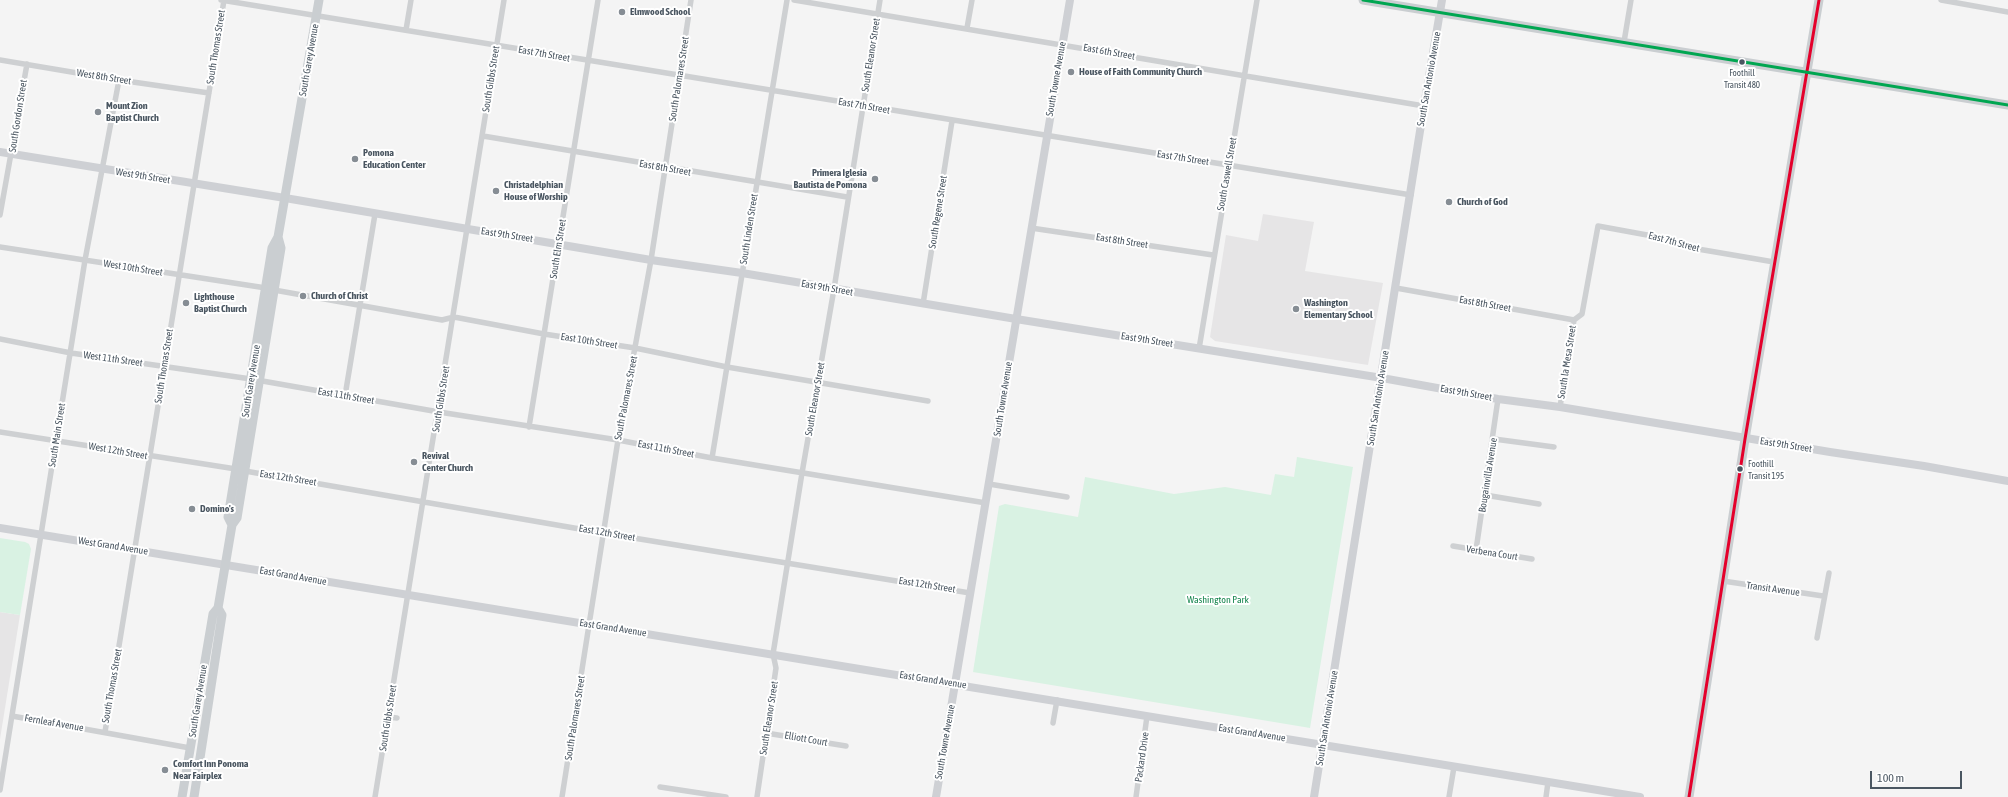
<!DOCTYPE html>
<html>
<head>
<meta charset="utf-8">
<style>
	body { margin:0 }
	#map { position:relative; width:2008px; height:797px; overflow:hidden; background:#f4f4f4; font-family:"Asap Condensed",sans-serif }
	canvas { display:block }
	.scale { position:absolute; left:1870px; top:771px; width:92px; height:18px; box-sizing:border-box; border:2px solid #4a5661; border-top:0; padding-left:5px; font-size:12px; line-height:14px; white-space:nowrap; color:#4a5661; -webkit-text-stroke:3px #fff; paint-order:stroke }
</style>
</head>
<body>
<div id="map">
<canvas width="2008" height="797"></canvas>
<div class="scale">100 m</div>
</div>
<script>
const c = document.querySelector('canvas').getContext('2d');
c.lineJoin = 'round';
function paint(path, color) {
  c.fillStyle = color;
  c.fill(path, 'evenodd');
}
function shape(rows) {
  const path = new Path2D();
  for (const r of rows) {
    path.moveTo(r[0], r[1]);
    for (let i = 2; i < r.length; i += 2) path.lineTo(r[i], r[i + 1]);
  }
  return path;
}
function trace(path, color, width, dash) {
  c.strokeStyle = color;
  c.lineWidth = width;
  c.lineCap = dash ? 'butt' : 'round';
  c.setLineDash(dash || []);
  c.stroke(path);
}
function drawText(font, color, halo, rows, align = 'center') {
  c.font = font + ' "Asap Condensed",sans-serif';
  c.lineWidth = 4;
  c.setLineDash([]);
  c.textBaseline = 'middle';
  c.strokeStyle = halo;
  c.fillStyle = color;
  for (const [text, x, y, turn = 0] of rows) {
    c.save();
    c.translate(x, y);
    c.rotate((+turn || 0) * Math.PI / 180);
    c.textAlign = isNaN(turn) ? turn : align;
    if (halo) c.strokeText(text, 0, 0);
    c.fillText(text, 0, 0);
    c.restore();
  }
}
paint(shape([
	[1263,214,1314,222,1305,271,1383,283,1368,365,1215,341,1210,337,1226,235,1258,241],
	[0,612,20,615,0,739]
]), '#e6e5e6');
paint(shape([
	[1297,457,1353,467,1310,728,973,672,999,506,1005,504,1078,517,1085,477,1174,494,1225,487,1271,495,1275,474,1294,477],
	[0,538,25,542,29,544,31,549,20,615,0,612]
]), '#d9f2e3');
trace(shape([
	[221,0,1411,195],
	[794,0,1424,106],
	[1941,0,2008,12],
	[967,28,972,0],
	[406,30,411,0],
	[1624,42,1631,0],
	[0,60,119,80,209,93],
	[483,136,847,197],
	[0,215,27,64],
	[1031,228,1213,255],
	[0,247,266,288],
	[1396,288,1574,320],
	[274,290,442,320,454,317,544,334,635,348,727,367,928,401],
	[923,304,952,121],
	[0,339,71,353,251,379,439,412,618,440,712,458,986,503],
	[1199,349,1257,0],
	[345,396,375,214],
	[1560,407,1574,320,1582,314,1598,226,1658,237,1686,247,1774,262],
	[529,427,598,0],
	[0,432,236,469],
	[1494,439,1554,447],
	[712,458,787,0],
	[245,471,603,533,970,593],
	[989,484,1067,497],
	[1485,495,1539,504],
	[1453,546,1532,559],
	[1476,550,1498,399],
	[1723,581,1823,596],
	[1817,638,1829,573],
	[12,716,190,748],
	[388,717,397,718],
	[1053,723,1057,700],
	[105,732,224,0],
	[766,733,846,746],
	[660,787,726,797],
	[0,790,85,260,119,80],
	[375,797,504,0],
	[562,797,618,440,651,260,691,0],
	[757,797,776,668,773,654,802,473,834,289,880,0],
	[1136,797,1147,716],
	[1449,797,1454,767],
	[1546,797,1548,782]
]), '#ced0d2', 5.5);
trace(shape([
	[0,152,285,198,651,260,742,273,1016,319,1382,378,1498,399,1560,407,1830,452,1924,466,2008,481],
	[0,528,1640,797],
	[936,797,1070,0],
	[1314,797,1424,106,1442,0]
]), '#ced0d4', 8);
trace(shape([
	[1363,0,2008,105],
	[232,525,228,517,272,248,278,237,319,0],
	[182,797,213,614,218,608,232,525,237,518,281,248,278,237],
	[194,797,222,615,218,608],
	[1689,797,1745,439,1819,0]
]), '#caced1', 9);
trace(shape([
	[1689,797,1745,439,1819,0]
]), '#e4002b', 3);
trace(shape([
	[1363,0,2008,105]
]), '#00a651', 3);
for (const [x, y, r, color] of [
	[622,12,4,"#868d94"],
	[1742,62,3.5,"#4a5661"],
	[1071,72,4,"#868d94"],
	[98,112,4,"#868d94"],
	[355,159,4,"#868d94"],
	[875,179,4,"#868d94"],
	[496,191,4,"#868d94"],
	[1449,202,4,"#868d94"],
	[303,296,4,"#868d94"],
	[186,303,4,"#868d94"],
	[1296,309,4,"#868d94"],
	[414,462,4,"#868d94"],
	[1740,469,3.5,"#4a5661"],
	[192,509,4,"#868d94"],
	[165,770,4,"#868d94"]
]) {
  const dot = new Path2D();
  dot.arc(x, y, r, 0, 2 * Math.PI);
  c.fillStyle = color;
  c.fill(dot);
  trace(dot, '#fff', 1.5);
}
drawText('9px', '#4a5661', '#fff', [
	["Foothill",1742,73],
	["Transit 480",1742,85],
	["Foothill",1748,464,"left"],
	["Transit 195",1748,476,"left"]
]);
drawText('bold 10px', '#4a5661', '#fff', [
	["Elmwood School",630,12],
	["House of Faith Community Church",1079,72],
	["Mount Zion",106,106],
	["Baptist Church",106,118],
	["Pomona",363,153],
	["Education Center",363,165],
	["Primera Iglesia",867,173,"right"],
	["Bautista de Pomona",867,185,"right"],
	["Christadelphian",504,185],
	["House of Worship",504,197],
	["Church of God",1457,202],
	["Church of Christ",311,296],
	["Lighthouse",194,297],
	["Baptist Church",194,309],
	["Washington",1304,303],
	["Elementary School",1304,315],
	["Revival",422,456],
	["Center Church",422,468],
	["Domino's",200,509],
	["Comfort Inn Ponoma",173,764],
	["Near Fairplex",173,776]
], 'left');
drawText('10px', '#4a5661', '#fff', [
	["South Thomas Street",216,47,-81],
	["East 6th Street",1109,52,10],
	["East 7th Street",544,54,10],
	["South Eleanor Street",871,55,-81],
	["South Garey Avenue",309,60,-80],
	["West 8th Street",104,77,9],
	["South Gibbs Street",491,79,-81],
	["South Palomares Street",679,79,-81],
	["South Towne Avenue",1056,79,-80],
	["South San Antonio Avenue",1429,79,-80],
	["East 7th Street",864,106,10],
	["South Gordon Street",18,116,-81],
	["East 7th Street",1183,158,9],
	["East 8th Street",665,168,10],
	["South Caswell Street",1227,174,-80],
	["West 9th Street",143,176,9],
	["South Regene Street",938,212,-81],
	["South Linden Street",749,229,-81],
	["East 9th Street",507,235,9],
	["East 8th Street",1122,241,9],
	["East 7th Street",1674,242,15],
	["South Elm Street",558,249,-81],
	["West 10th Street",133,268,9],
	["East 9th Street",827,288,10],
	["East 8th Street",1485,304,10],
	["East 9th Street",1147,340,9],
	["East 10th Street",589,341,9],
	["West 11th Street",113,359,8],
	["South la Mesa Street",1567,362,-81],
	["South Thomas Street",164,366,-81],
	["South Garey Avenue",251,381,-81],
	["East 9th Street",1466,393,10],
	["East 11th Street",346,396,10],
	["South Palomares Street",626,398,-79],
	["South San Antonio Avenue",1378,398,-81],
	["South Gibbs Street",441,399,-81],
	["South Eleanor Street",815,399,-80],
	["South Towne Avenue",1003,399,-81],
	["South Main Street",57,435,-81],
	["East 9th Street",1786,445,9],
	["East 11th Street",666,449,11],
	["West 12th Street",118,451,10],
	["Bougainvilla Avenue",1488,475,-81],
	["East 12th Street",288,478,9],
	["East 12th Street",607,533,10],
	["West Grand Avenue",113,546,9],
	["Verbena Court",1492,553,9],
	["East Grand Avenue",293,576,10],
	["East 12th Street",927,585,9],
	["Transit Avenue",1773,589,8],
	["East Grand Avenue",613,628,9],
	["East Grand Avenue",933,680,9],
	["South Thomas Street",112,686,-80],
	["South Garey Avenue",198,701,-81],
	["South Gibbs Street",388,718,-81],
	["South Palomares Street",575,718,-81],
	["South Eleanor Street",769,718,-81],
	["South San Antonio Avenue",1327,718,-81],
	["Fernleaf Avenue",54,723,10],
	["East Grand Avenue",1252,733,9],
	["Elliott Court",806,739,10],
	["South Towne Avenue",945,742,-80],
	["Packard Drive",1142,757,-82]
]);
drawText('10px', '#17864f', '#fff', [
	["Washington Park",1218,600]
]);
</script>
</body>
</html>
